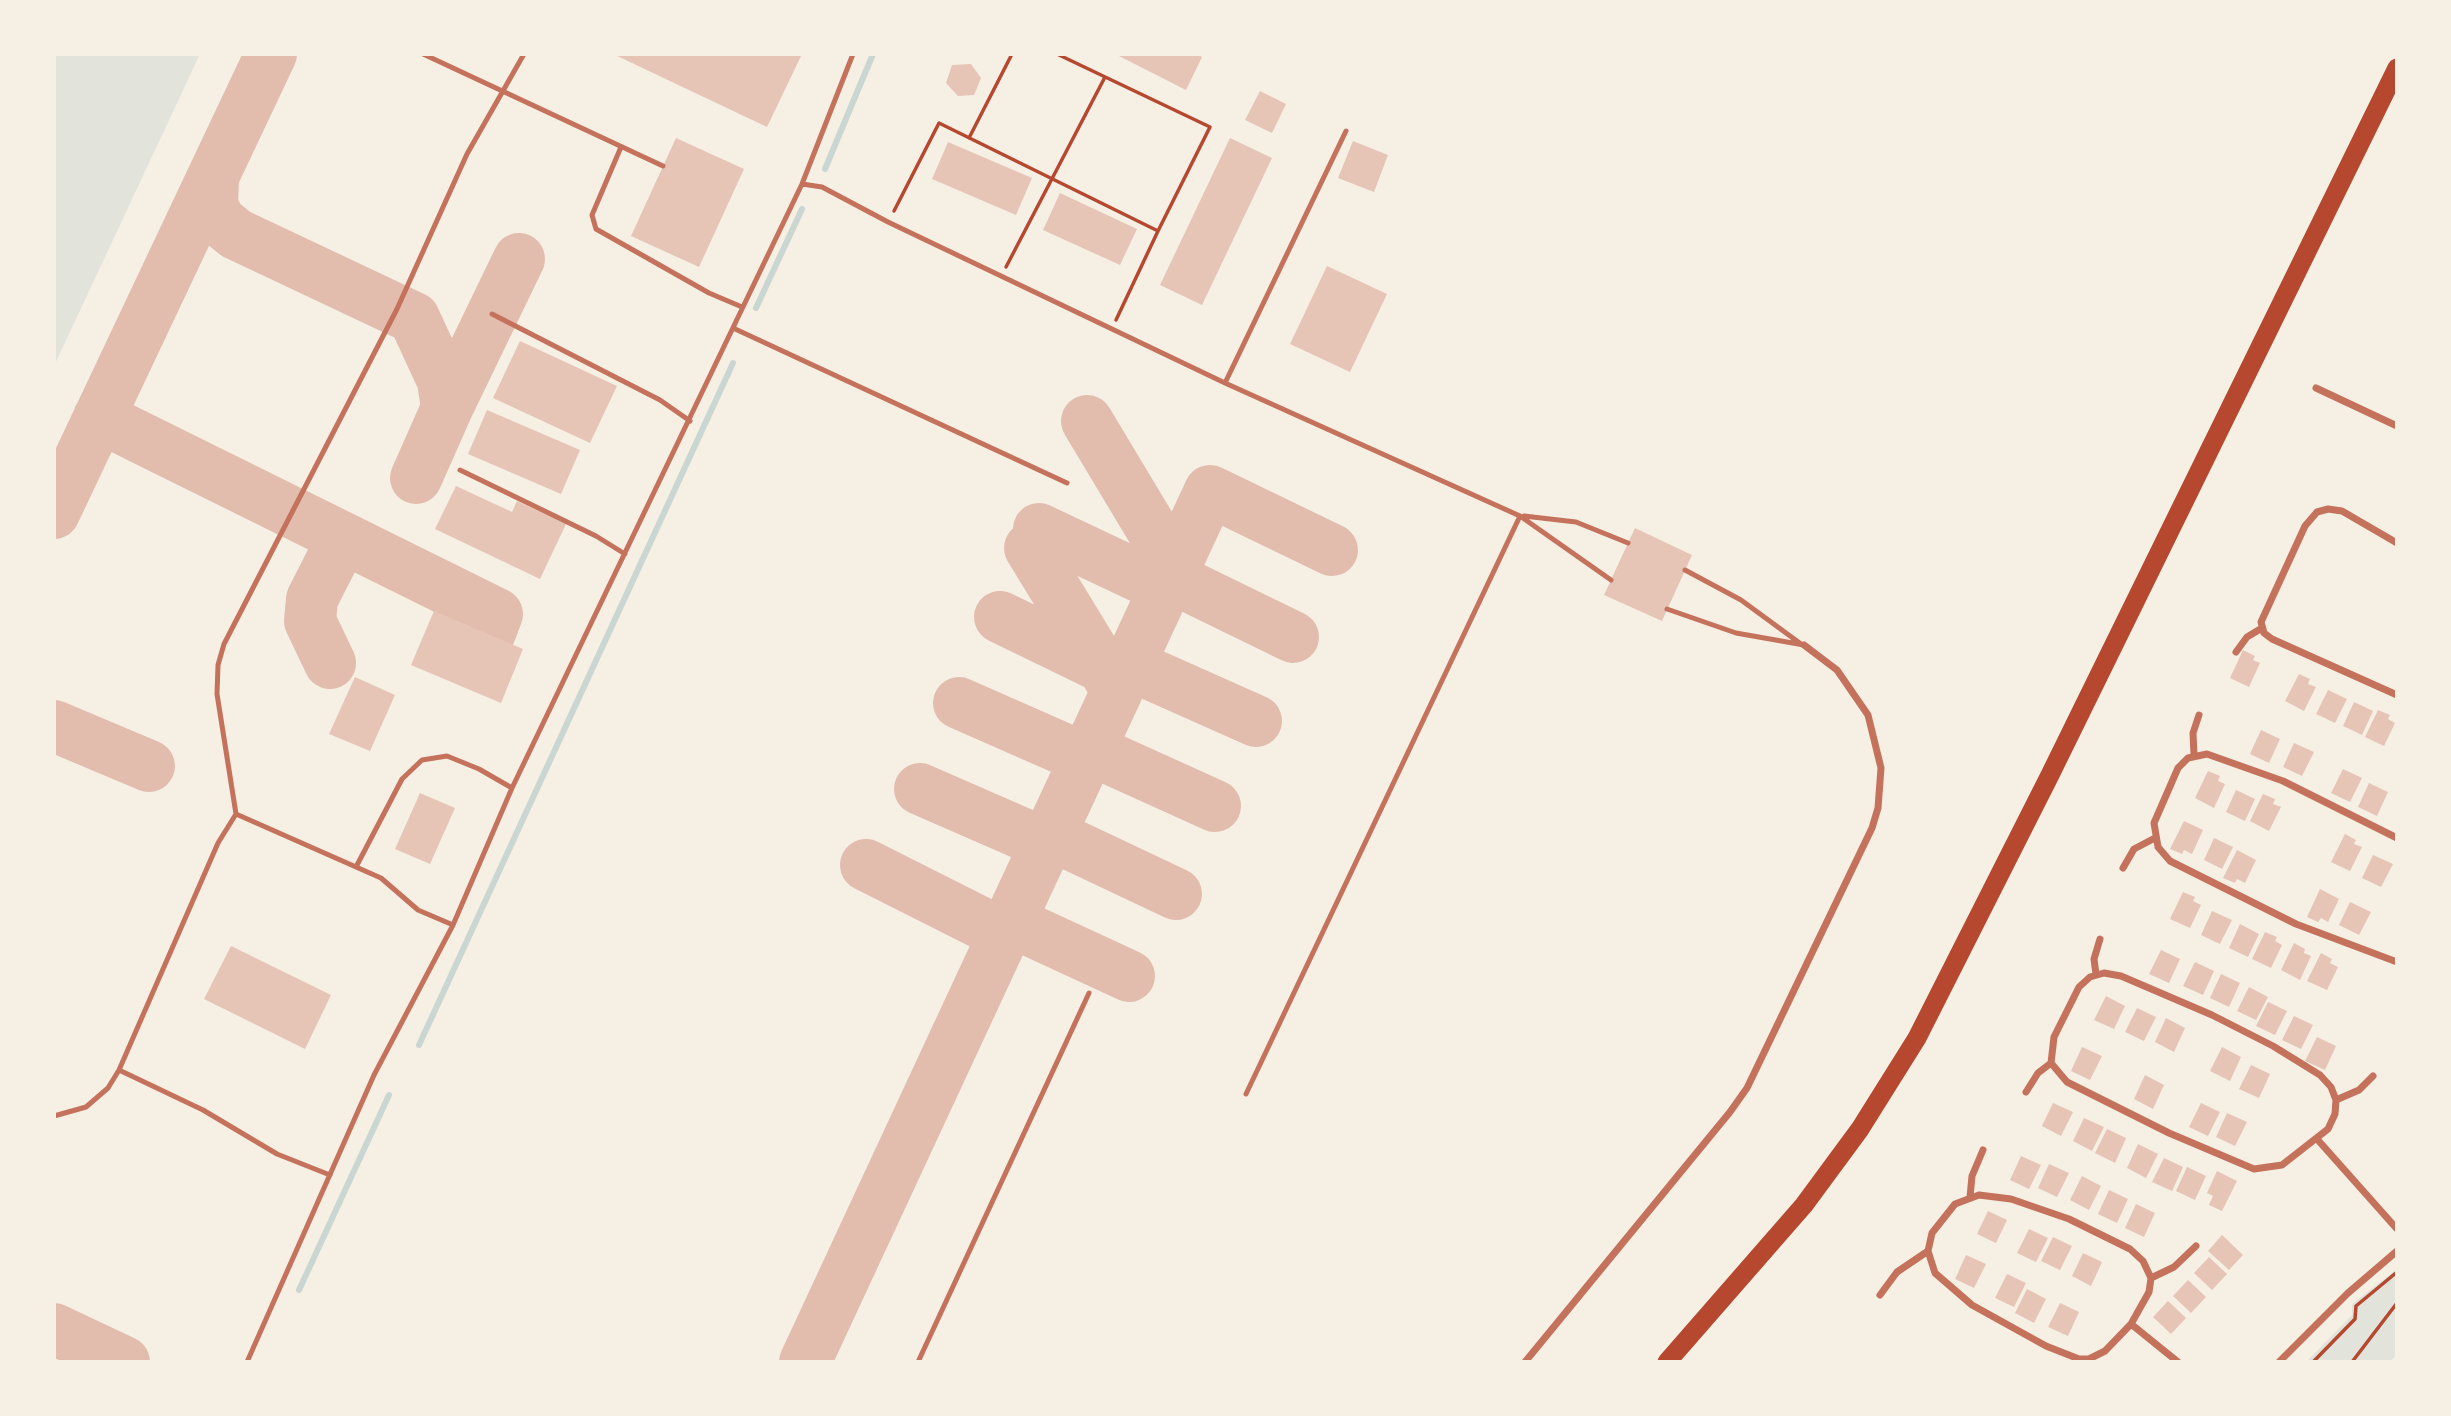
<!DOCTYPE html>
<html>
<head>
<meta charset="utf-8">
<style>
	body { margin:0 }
	#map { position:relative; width:2451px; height:1416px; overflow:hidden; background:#f6efe4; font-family:"Source Sans 3",sans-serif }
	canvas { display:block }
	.frame { position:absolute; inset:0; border:56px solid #f6efe4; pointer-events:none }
</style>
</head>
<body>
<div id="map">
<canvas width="2451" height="1416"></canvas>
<div class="frame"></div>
</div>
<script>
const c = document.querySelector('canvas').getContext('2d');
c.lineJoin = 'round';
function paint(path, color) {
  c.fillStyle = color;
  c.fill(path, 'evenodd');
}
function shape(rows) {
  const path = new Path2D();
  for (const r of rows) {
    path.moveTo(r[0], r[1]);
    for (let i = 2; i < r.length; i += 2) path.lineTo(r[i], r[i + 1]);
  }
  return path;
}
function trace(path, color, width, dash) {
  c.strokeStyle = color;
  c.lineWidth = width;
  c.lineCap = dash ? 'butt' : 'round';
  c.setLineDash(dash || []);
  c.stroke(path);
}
paint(shape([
	[54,54,200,54,54,366],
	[2397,1269,2397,1355,2389,1362,2306,1362,2352,1315,2352,1304]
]), '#e2e4dc');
trace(shape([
	[825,169,873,54],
	[756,308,802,209],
	[419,1045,733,363],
	[299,1290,389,1095]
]), '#c9d6d2', 6);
trace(shape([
	[213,177,212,206,220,221,236,234,414,318,443,381,447,408,416,478],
	[447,408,519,259],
	[99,417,497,614,489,635],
	[1087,421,1174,566],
	[54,513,271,54],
	[1039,529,1164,588],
	[1030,548,1116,689],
	[1170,577,1293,637],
	[1000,617,1107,669],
	[330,663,310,621,312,599,342,540],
	[1128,664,1256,721],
	[959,703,1084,758],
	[54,726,149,766],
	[1089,749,1215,806],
	[920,789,1046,844],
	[1049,834,1176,894],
	[866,865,1003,934],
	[1010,921,1129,976],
	[54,1329,124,1362],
	[805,1362,1210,491,1332,550]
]), '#e2bdae', 52);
paint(shape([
	[613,54,802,54,767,127],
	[1115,54,1197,54,1202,57,1186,90],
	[971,64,981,78,974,95,958,96,946,83,952,65],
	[1260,91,1286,104,1272,133,1245,120],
	[676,138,744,169,699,267,631,236],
	[1230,138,1272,158,1202,305,1160,285],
	[1353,141,1388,155,1374,192,1338,178],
	[948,142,1032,178,1016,215,932,179],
	[1060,193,1137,229,1120,265,1043,230],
	[1327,266,1387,294,1350,372,1290,344],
	[520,341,617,386,590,443,493,398],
	[487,410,580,450,561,494,468,454],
	[456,486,512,512,517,501,566,524,540,579,435,529],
	[1635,528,1692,555,1662,621,1604,595],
	[434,611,523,649,501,703,411,665],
	[2243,650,2255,656,2253,660,2260,663,2249,687,2230,678],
	[2299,674,2310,679,2308,684,2316,687,2304,711,2285,701],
	[355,677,395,695,370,751,329,734],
	[2328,690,2347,699,2335,723,2316,714],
	[2354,702,2373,711,2362,735,2343,726],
	[2378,710,2390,715,2388,719,2395,723,2384,746,2365,737],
	[2261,730,2280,739,2269,763,2250,754],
	[2294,743,2314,752,2302,776,2283,767],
	[2343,769,2362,778,2350,802,2331,793],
	[2208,771,2220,776,2218,781,2225,784,2214,808,2195,798],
	[2369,783,2388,792,2377,816,2358,807],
	[2236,790,2255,799,2245,821,2226,812],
	[420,793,455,808,430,864,395,849],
	[2263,794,2275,799,2273,804,2281,807,2269,831,2250,821],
	[2184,821,2203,830,2192,854,2184,850,2182,854,2170,849],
	[2345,834,2356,840,2354,844,2362,847,2350,871,2331,862],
	[2214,838,2233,847,2222,869,2204,860],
	[2237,850,2256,860,2245,883,2237,879,2235,883,2223,878],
	[2373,855,2393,864,2381,887,2362,878],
	[2320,889,2339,899,2328,922,2321,918,2318,922,2307,917],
	[2183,892,2195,897,2193,901,2201,905,2190,928,2170,919],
	[2350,902,2371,912,2359,935,2339,925],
	[2212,911,2232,920,2220,944,2201,935],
	[2240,924,2259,934,2248,957,2229,948],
	[2265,932,2277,937,2275,941,2282,945,2271,968,2252,959],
	[2294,943,2305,949,2304,953,2311,956,2300,980,2281,970],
	[231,946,331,995,305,1049,204,999],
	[2161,950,2180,959,2169,983,2149,974],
	[2321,953,2332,959,2330,963,2338,967,2327,990,2307,981],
	[2195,962,2214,971,2203,995,2183,986],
	[2221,974,2240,983,2229,1007,2210,998],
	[2249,987,2268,997,2256,1020,2237,1011],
	[2106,996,2125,1006,2114,1029,2094,1020],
	[2268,1002,2287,1011,2275,1035,2256,1026],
	[2137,1008,2156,1017,2144,1041,2125,1032],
	[2294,1016,2313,1025,2301,1049,2282,1040],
	[2166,1018,2185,1028,2174,1052,2155,1042],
	[2317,1037,2336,1046,2325,1070,2305,1061],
	[2082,1047,2102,1056,2090,1080,2071,1071],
	[2222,1047,2241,1057,2230,1081,2210,1071],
	[2251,1065,2270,1074,2259,1098,2239,1089],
	[2145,1075,2164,1085,2153,1109,2134,1099],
	[2053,1103,2073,1112,2061,1136,2042,1126],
	[2201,1103,2220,1112,2208,1136,2189,1127],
	[2227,1113,2247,1122,2235,1146,2216,1137],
	[2084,1118,2104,1127,2092,1151,2073,1141],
	[2107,1129,2126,1138,2115,1163,2095,1153],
	[2138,1144,2158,1154,2146,1178,2127,1168],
	[2021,1156,2041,1165,2029,1189,2010,1180],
	[2164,1158,2183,1167,2172,1191,2152,1182],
	[2049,1164,2069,1173,2057,1197,2038,1188],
	[2187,1167,2206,1176,2195,1200,2176,1191],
	[2217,1171,2237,1181,2222,1211,2209,1205,2213,1196,2207,1193],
	[2082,1176,2101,1186,2089,1210,2070,1200],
	[2109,1190,2128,1199,2117,1223,2098,1214],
	[2136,1204,2155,1213,2144,1237,2125,1228],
	[1988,1211,2007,1220,1996,1243,1977,1234],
	[2029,1229,2048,1238,2036,1262,2017,1253],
	[2222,1235,2243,1255,2229,1270,2208,1251],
	[2053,1237,2072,1246,2060,1270,2041,1261],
	[2083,1253,2102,1262,2091,1286,2072,1276],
	[1966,1255,1986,1264,1974,1288,1955,1279],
	[2209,1257,2227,1274,2212,1290,2194,1273],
	[2007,1274,2026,1283,2014,1307,1995,1298],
	[2188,1280,2206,1297,2191,1313,2173,1296],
	[2027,1289,2046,1299,2034,1323,2015,1313],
	[2168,1301,2186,1318,2171,1334,2153,1317],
	[2060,1303,2079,1312,2068,1336,2048,1327]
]), '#e6c5b7');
trace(shape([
	[969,138,1012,54],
	[894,211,939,123,1158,231,1210,127,1057,54],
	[1006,267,1105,77],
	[1116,320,1158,231],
	[2313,1362,2355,1319,2356,1306,2397,1272],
	[2352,1362,2397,1303]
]), '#b5482f', 3.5);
trace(shape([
	[423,54,663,166],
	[621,147,592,215,596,229,709,293,742,307],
	[802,184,822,187,888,222,1225,383,1346,131],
	[492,314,660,400,690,421],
	[733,328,1067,483],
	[1225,383,1520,516,1611,580],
	[460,470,596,536,625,554],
	[1524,516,1576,522,1628,543],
	[1685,570,1741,600,1801,644],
	[1667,609,1736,633,1804,645],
	[236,814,381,878,418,910,453,925],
	[356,867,402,779,422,760,447,756,479,769,512,788],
	[119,1070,203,1110,277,1154,330,1175],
	[1246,1094,1520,516],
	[54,1116,86,1107,108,1088,119,1070,218,843,236,814,217,694,218,665,224,644,397,309,467,154,524,54],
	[247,1362,374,1075,453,925,512,788,802,184,853,54],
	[918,1362,1089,993]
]), '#c5725c', 5);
trace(shape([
	[2316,388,2397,426],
	[2397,543,2342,511,2328,509,2317,512,2305,526,2261,622,2264,633,2272,639,2397,695],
	[2236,652,2247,637,2262,628],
	[2194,755,2193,733,2199,715],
	[2397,838,2283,781,2207,754,2188,758,2178,768,2154,823,2158,847,2170,861,2296,924,2397,962],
	[2123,868,2134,849,2155,838],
	[2104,973,2121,976,2212,1015,2273,1046,2320,1075,2331,1087,2336,1100,2335,1114,2328,1129,2282,1165,2254,1169,2169,1133,2067,1082,2051,1063,2054,1037,2079,987,2090,977,2104,973],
	[2096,974,2094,959,2100,939],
	[2026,1092,2038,1073,2051,1063],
	[2336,1100,2359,1090,2373,1076],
	[2317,1139,2397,1229],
	[1979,1195,2011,1199,2069,1219,2130,1249,2143,1261,2151,1278,2149,1292,2131,1324,2105,1351,2089,1359,2079,1359,2046,1346,1972,1305,1935,1273,1928,1251,1932,1233,1955,1204,1979,1195],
	[1970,1197,1972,1176,1983,1150],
	[2151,1278,2174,1267,2196,1246],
	[1880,1295,1897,1272,1928,1251],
	[2131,1324,2178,1362],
	[1525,1362,1730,1112,1747,1088,1872,828,1878,808,1881,768,1868,715,1837,670,1804,645],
	[2279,1362,2348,1293,2397,1251]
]), '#c5725c', 7);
trace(shape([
	[1667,1362,1804,1205,1860,1129,1917,1038,2050,775,2397,68]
]), '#b5482f', 19);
</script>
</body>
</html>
